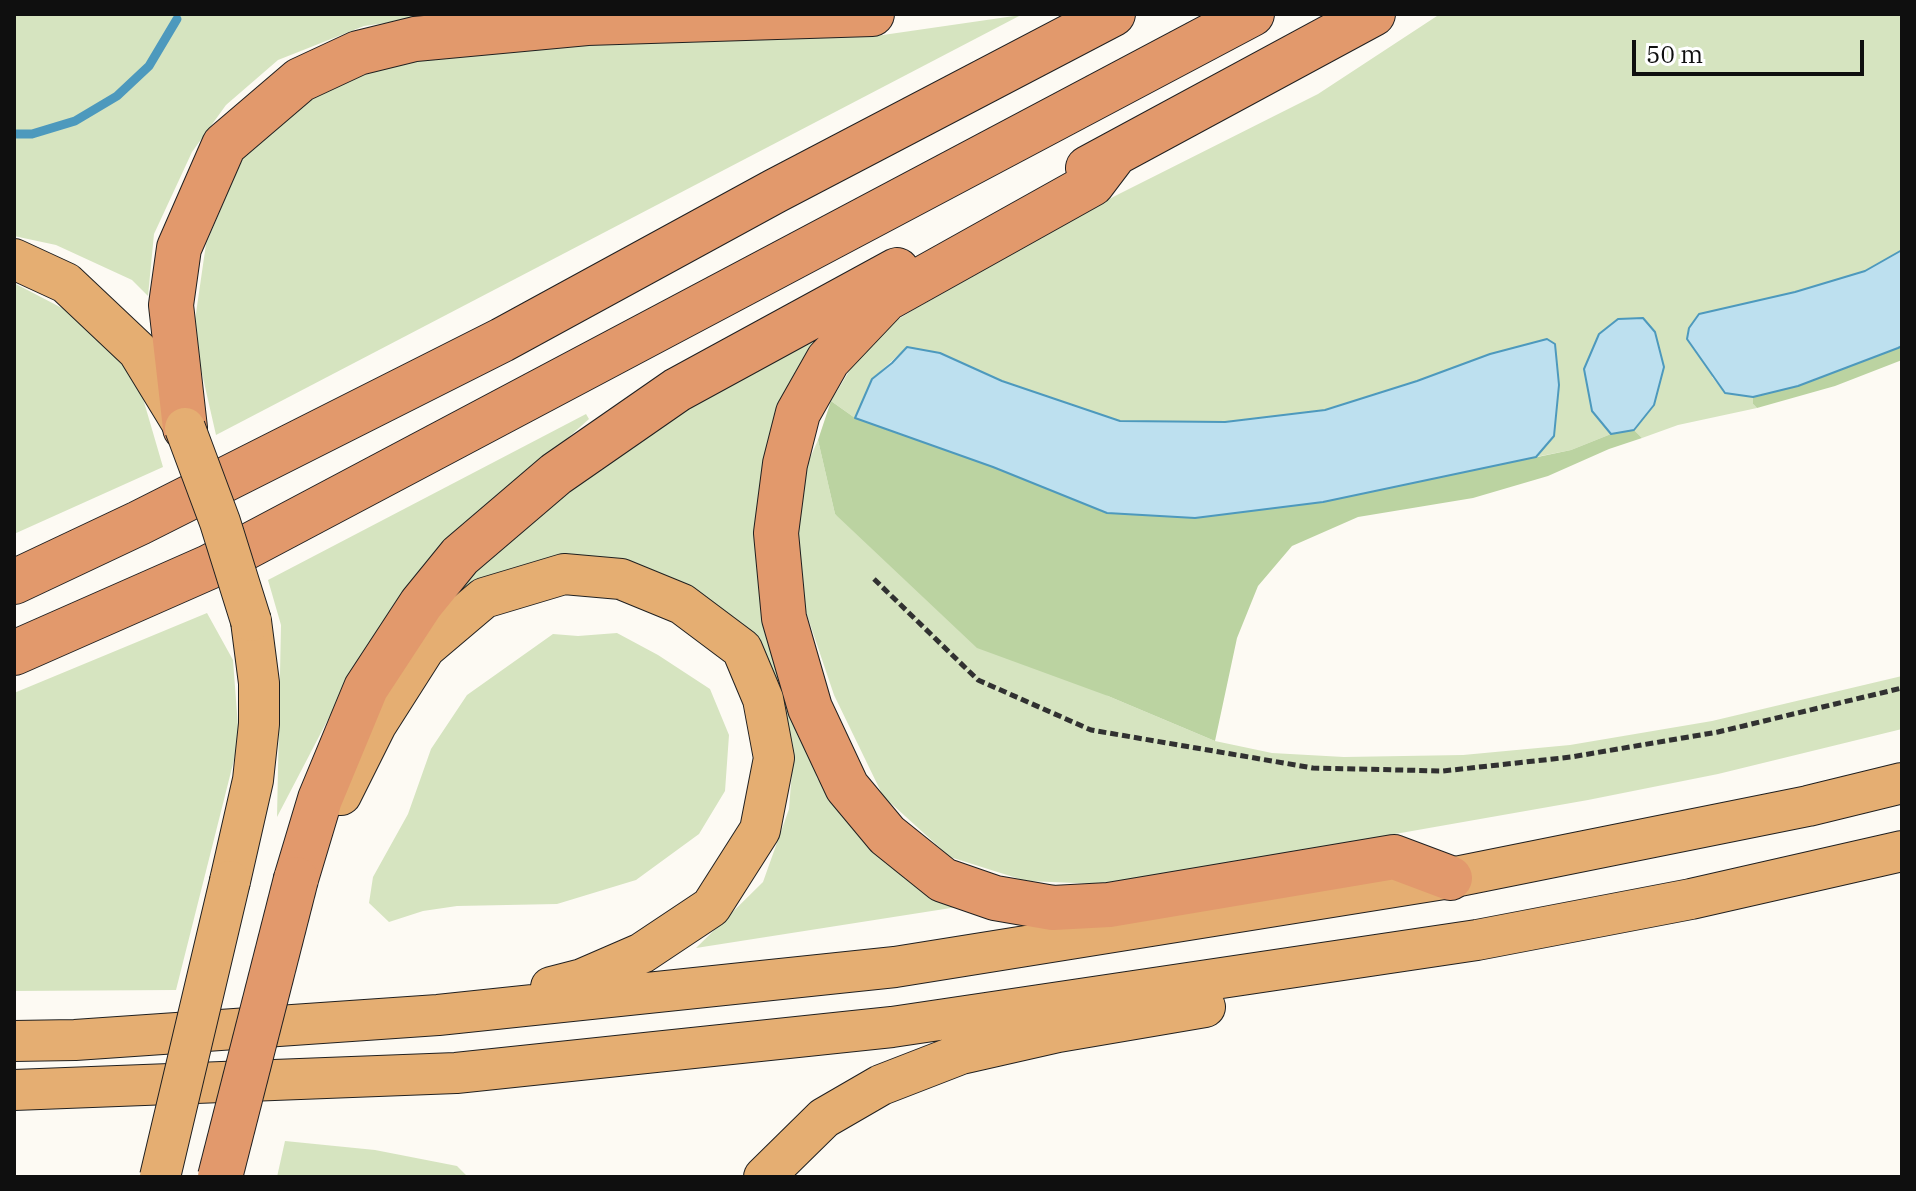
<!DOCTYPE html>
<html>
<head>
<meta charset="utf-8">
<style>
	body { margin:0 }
	#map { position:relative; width:1916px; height:1191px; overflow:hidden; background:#fdfaf3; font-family:"IBM Plex Serif",serif }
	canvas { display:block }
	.frame { position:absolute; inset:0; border:16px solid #0f0f0f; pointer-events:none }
	.scale { position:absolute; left:1632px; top:40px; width:232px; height:36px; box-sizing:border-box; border:4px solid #0f0f0f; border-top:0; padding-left:10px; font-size:24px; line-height:28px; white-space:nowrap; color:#0f0f0f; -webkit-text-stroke:6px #fff; paint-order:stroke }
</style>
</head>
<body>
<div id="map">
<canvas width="1916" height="1191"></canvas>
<div class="frame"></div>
<div class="scale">50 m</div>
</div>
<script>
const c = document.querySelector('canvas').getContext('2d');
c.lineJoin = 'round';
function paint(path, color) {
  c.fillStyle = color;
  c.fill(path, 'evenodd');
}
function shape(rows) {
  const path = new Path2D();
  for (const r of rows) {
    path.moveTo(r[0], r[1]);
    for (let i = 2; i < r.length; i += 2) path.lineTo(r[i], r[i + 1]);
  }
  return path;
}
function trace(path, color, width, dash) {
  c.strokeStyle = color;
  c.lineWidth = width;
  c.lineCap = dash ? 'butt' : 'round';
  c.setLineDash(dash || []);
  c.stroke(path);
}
paint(shape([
	[14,14,450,14,364,26,278,60,226,105,192,152,154,234,148,296,132,280,56,245,14,236],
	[1440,14,1902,14,1902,250,1865,271,1795,292,1712,377,1725,393,1753,397,1753,404,1757,408,1678,425,1642,438,1634,430,1654,405,1592,411,1611,434,1571,450,1536,457,1554,436,1547,339,1490,354,1417,381,1325,410,1225,422,1120,421,1002,381,940,353,907,347,872,379,855,418,831,401,859,355,881,330,913,310,1113,197,1318,94],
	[1021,15,216,435,193,334,206,244,244,155,315,90,361,72,415,59,598,40,876,36],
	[14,283,83,319,135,371,163,467,14,534],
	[864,297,786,411,793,697,817,778,864,843,929,894,970,905,696,948,763,882,789,809,793,758,783,696,760,646,550,560,457,593,485,553,568,481],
	[586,414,589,419,541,462,348,681,277,817,281,625,268,580],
	[818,440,835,514,1108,696,1215,741,1272,753,1344,757,1463,755,1570,745,1712,721,1902,676,1902,729,1718,774,1588,800,1219,865,1100,884,1026,881,950,857,883,796,834,695,806,612,793,548,802,476],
	[207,613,233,660,239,740,176,990,14,991,14,693],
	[617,633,658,655,710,689,729,735,725,791,699,834,636,880,557,904,457,906,423,911,389,922,369,903,373,877,408,814,431,749,467,695,553,634,578,636],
	[285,1141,375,1150,457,1166,468,1177,277,1177]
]), '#d6e4c0');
paint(shape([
	[1902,346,1902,360,1835,386,1757,408,1753,404,1753,397,1798,386],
	[831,401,855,418,993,467,1107,512,1195,518,1323,502,1571,450,1611,434,1634,430,1642,438,1609,449,1548,476,1473,498,1358,517,1292,546,1258,586,1237,638,1215,741,1108,696,977,648,835,514,818,440]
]), '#bbd3a1');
const water = shape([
	[1902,250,1902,346,1898,348,1798,386,1753,397,1725,393,1687,339,1689,328,1699,314,1795,292,1865,271,1902,250],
	[1643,318,1655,332,1664,367,1654,405,1634,430,1611,434,1592,411,1584,369,1599,334,1618,319,1643,318],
	[1547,339,1555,344,1559,385,1554,436,1536,457,1323,502,1195,518,1107,513,993,467,855,418,872,379,892,363,907,347,940,353,1002,381,1120,421,1225,422,1325,410,1417,381,1490,354,1547,339]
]);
paint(water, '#bde0ef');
trace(water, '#4d99bd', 2);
trace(shape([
	[14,134,32,134,75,121,117,96,149,66,177,19]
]), '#4d99bd', 9);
const trunk = shape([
	[14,259,66,283,138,351,185,428],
	[341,795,376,725,425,648,484,598,564,574,621,579,682,604,742,649,763,699,774,758,760,830,711,907,642,953,582,979,551,987],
	[230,881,253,780,259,724,259,683,251,621],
	[14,1041,75,1040,438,1015,895,967,1450,878,1808,806,1902,783],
	[14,1090,456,1073,892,1027,1477,940,1691,899,1902,851],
	[764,1177,824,1118,881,1085,961,1054,1058,1032,1205,1007]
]);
const motorway = shape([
	[1114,155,1092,184,886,299,828,360,798,413,785,464,776,533,784,618,810,708,847,787,887,835,943,880,995,898,1053,908,1109,905,1394,857,1450,878],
	[1088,168,1373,14],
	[185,428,171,305,179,248,224,145,300,80,358,53,415,39,587,23,872,14],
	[14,582,139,523,502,340,775,191,1113,14],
	[14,653,209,567,1252,14],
	[296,879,320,799,366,688,421,604,460,556,556,474,677,390,897,270]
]);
trace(trunk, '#202020', 42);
trace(motorway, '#202020', 46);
trace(shape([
	[874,579,978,680,1091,730,1313,768,1443,771,1571,757,1718,732,1902,688]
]), '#313131', 5, [8, 4]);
trace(trunk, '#e5ae72', 40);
trace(motorway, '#e2996c', 44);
const trunkBridge = shape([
	[185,428,220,522,251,621],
	[160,1177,230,881]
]);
const motorwayBridge = shape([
	[220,1177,296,879]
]);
trace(trunkBridge, '#202020', 42, []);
trace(motorwayBridge, '#202020', 46, []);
trace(trunkBridge, '#e5ae72', 40);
trace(motorwayBridge, '#e2996c', 44);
</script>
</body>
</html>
